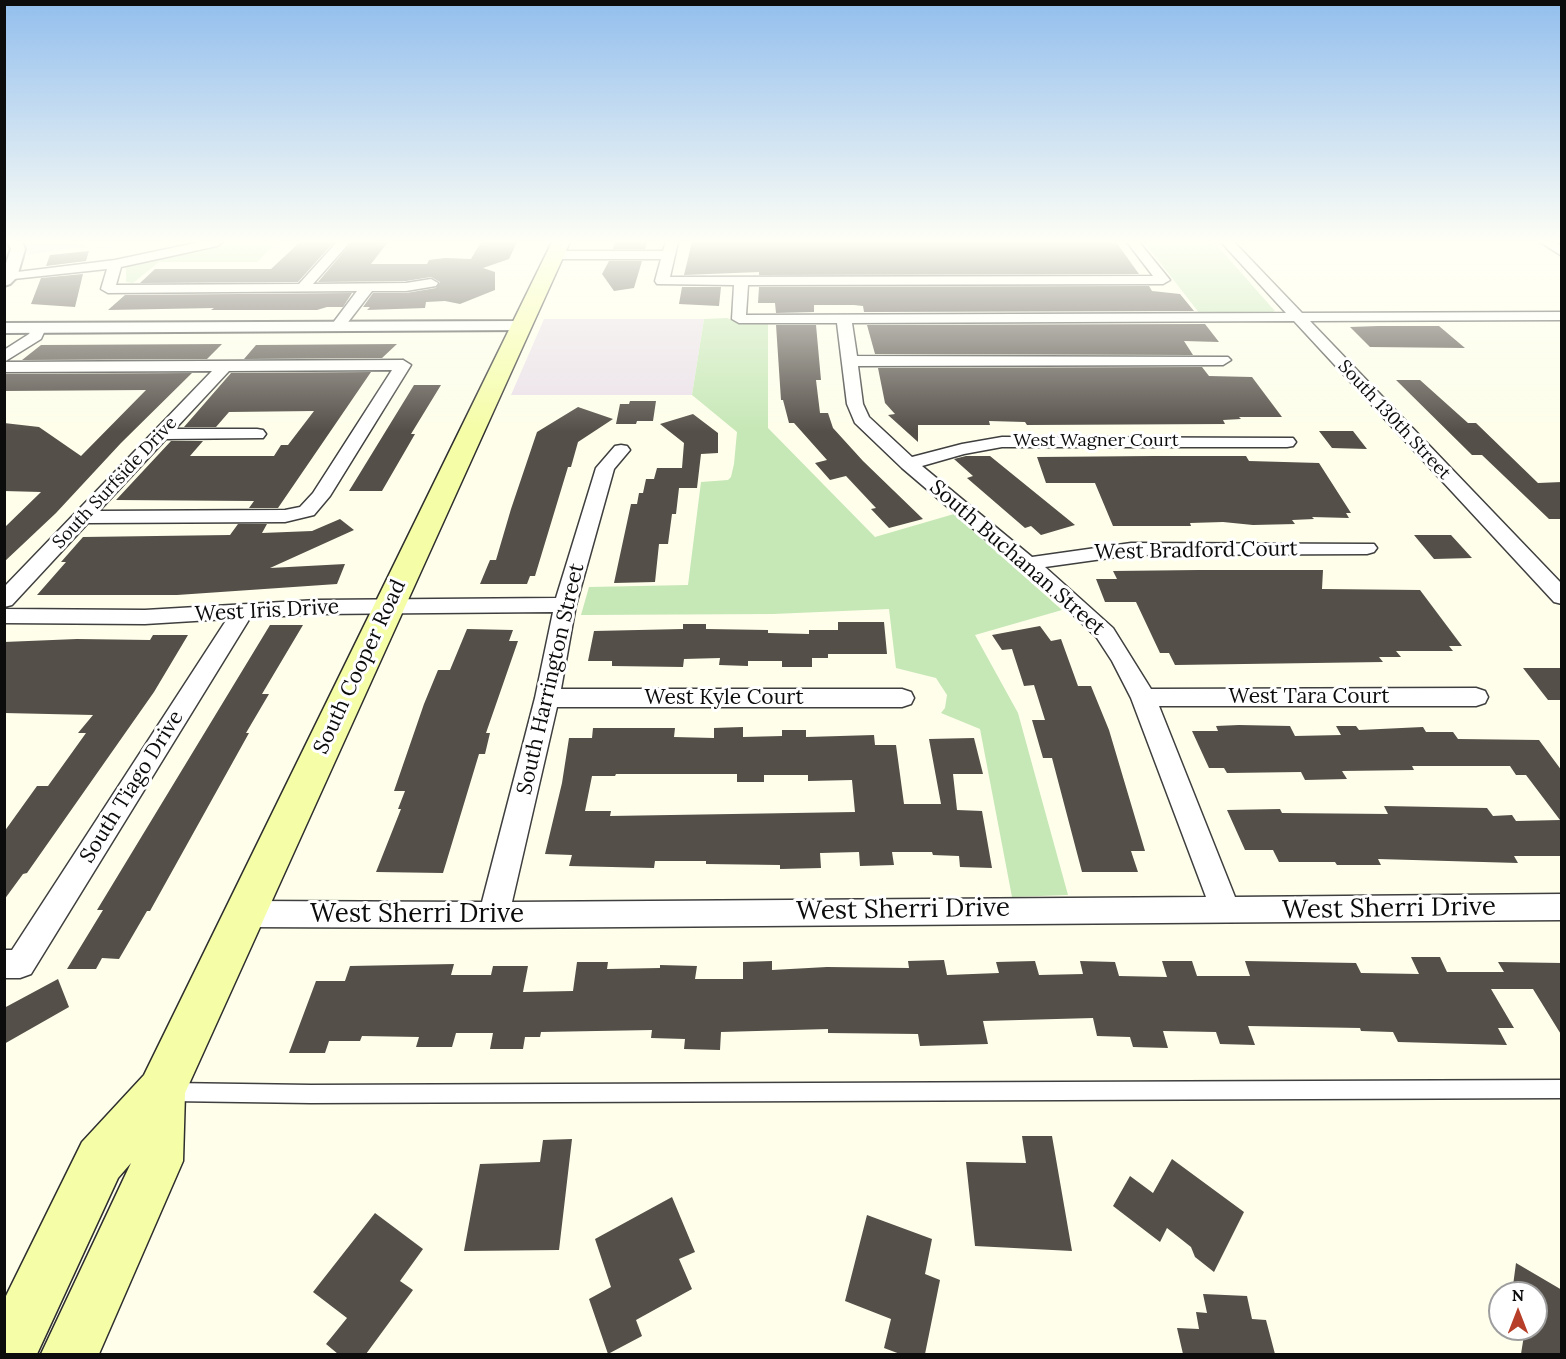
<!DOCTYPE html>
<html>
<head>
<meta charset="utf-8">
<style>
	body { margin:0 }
	#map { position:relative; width:1566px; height:1359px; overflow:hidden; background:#fefeeb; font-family:Lora,serif }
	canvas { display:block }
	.frame { position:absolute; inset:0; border:6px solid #0c0c0c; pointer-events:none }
	.north { position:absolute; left:1488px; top:1281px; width:60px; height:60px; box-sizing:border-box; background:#fff; border:2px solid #9e9e9e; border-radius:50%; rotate:0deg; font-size:16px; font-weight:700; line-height:24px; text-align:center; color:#0c0c0c }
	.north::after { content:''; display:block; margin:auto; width:21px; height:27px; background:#b73e28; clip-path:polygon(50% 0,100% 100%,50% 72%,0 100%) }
</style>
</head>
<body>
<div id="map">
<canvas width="1566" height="1359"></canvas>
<div class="frame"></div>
<div class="north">N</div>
</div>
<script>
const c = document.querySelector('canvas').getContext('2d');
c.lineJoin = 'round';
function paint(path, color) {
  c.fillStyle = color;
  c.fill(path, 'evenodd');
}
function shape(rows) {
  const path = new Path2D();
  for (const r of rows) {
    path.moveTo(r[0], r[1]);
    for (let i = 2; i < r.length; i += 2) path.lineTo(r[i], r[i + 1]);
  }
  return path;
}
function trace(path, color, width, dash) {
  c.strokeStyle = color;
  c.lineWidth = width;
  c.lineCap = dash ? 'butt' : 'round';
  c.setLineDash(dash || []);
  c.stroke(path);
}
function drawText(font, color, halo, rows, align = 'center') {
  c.font = font + ' Lora,serif';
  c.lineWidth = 6;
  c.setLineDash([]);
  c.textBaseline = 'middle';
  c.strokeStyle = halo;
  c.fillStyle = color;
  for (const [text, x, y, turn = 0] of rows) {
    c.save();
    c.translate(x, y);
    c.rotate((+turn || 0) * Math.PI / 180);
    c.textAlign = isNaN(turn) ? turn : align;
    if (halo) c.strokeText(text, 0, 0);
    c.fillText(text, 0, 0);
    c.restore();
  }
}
paint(shape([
	[25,242,111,242,28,255],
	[544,319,704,319,692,395,511,395]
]), '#eae0e9');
paint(shape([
	[230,242,277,242,257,262,159,262,133,283,126,282,126,268,133,263,184,254],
	[1144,242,1214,242,1275,311,1270,313,1200,314],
	[727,318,737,322,768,322,768,428,875,537,954,514,1062,610,975,635,1018,713,1068,895,1012,897,980,729,941,713,945,708,947,695,936,678,896,668,889,609,773,614,581,615,589,587,688,585,701,482,728,480,731,477,734,464,737,432,692,395,704,319]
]), '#c6e7b6');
paint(shape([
	[300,242,334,242,298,282,140,283,155,269,271,269],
	[352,242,388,242,371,264,427,264,429,260,445,258,471,259,481,242,517,242,509,259,483,268,495,272,495,290,460,304,445,301,426,302,425,308,367,310,370,307,363,307,373,293,406,293,436,288,440,282,431,277,406,281,318,282],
	[615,242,647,242,645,249,613,249],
	[692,242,1116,242,1139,274,759,275,759,272,684,275],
	[89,251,86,261,46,266,50,255],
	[609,261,642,261,634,288,614,291,602,274],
	[83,274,75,307,31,304,41,278],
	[1149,286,1152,291,1180,294,1194,311,864,312,863,306,854,305,814,305,814,312,776,313,775,303,758,303,759,287],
	[682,287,721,287,719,306,679,304],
	[352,293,343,307,327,307,317,310,211,310,214,308,108,310,125,295],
	[1205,324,1219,342,1184,341,1193,355,875,354,867,325],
	[776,325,816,325,821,380,816,380,820,413,828,413,833,428,863,461,923,519,889,528,871,509,876,508,846,476,830,480,815,463,827,460,794,423,789,423,783,400,781,400],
	[1378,326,1439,326,1465,348,1370,347,1350,327],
	[222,344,207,359,22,360,41,345],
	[397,344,382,358,244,359,256,345],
	[1202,367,1209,376,1252,377,1282,417,1239,417,1241,419,1223,420,1225,424,1027,425,1025,422,989,421,990,425,918,425,918,442,888,415,895,414,885,403,878,368],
	[371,372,278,508,249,508,254,501,116,500,171,441,203,441,190,456,274,456,281,445,288,445,314,411,229,412,216,427,184,427,231,373],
	[192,373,121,443,56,513,4,562,4,528,41,492,4,491,4,423,39,427,81,456,146,390,4,391,4,374],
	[1396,380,1420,380,1468,423,1476,423,1538,483,1562,482,1562,519,1549,519,1482,455,1472,455],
	[414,385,441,385,411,434,415,434,382,491,349,491],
	[630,401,656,401,653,421,637,421,636,424,616,424,620,404,629,404],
	[578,407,613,419,578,442,571,467,568,467,535,576,530,576,527,584,480,584,490,560,496,560,511,509,537,432],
	[693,414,718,433,718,453,701,454,697,488,679,488,676,514,672,514,668,544,659,544,655,582,614,583,631,504,637,504,639,493,643,493,646,479,654,479,657,468,682,468,684,443,660,424],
	[1319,431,1353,431,1367,449,1332,448],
	[966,456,990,456,1075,525,1041,535,1031,526,1025,528,967,478,973,476,954,459],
	[1154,456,1246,456,1249,461,1319,463,1351,513,1346,513,1349,518,1312,517,1314,519,1292,520,1295,524,1253,525,1223,522,1190,523,1191,526,1113,526,1095,483,1046,483,1037,457],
	[340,519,354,530,270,568,345,564,337,584,177,595,37,595,66,562,61,562,83,537,230,535,238,524,267,524,262,533,312,531],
	[1414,535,1451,535,1472,558,1434,559],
	[1199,570,1323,570,1322,589,1420,590,1462,646,1449,646,1453,651,1396,651,1401,657,1379,657,1383,662,1175,665,1169,653,1160,653,1136,602,1105,602,1096,579,1117,579,1113,571],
	[838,622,884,622,887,654,828,654,828,658,812,658,812,667,782,667,782,661,748,661,748,666,719,665,720,658,684,659,683,667,612,666,612,661,588,661,594,631,683,629,683,624,706,624,706,629,768,630,768,633,809,634,809,630,838,630],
	[270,625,303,625,262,694,269,694,246,733,249,733,150,911,147,911,119,959,102,958,96,969,67,969,103,910,97,910],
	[1040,626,1051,641,1061,639,1078,686,1091,686,1109,730,1145,851,1131,851,1138,872,1082,872,1052,758,1043,758,1032,720,1045,720,1034,685,1024,686,1012,649,1002,650,992,635],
	[467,629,513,630,509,641,518,641,486,733,490,733,485,754,479,754,443,873,376,872,401,809,398,809,405,791,394,791,424,704,438,670,450,670],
	[153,635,188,635,154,692,27,873,23,874,4,900,4,832,37,786,48,786,86,733,78,733,93,715,4,713,4,642,77,639,150,640],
	[1523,668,1562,668,1562,700,1548,700],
	[1239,725,1290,726,1295,736,1341,735,1336,726,1356,726,1359,730,1423,727,1426,732,1453,732,1458,739,1539,740,1562,771,1562,856,1514,856,1518,863,1378,859,1381,865,1337,865,1335,862,1279,862,1273,850,1245,850,1227,810,1280,809,1282,813,1388,814,1384,806,1487,808,1493,816,1512,815,1516,821,1560,820,1526,775,1516,775,1510,766,1412,766,1414,770,1342,771,1347,779,1305,780,1301,772,1227,773,1224,768,1209,768,1192,731,1218,731,1216,726],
	[743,727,743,737,782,736,782,730,806,730,806,737,874,735,875,745,896,745,904,804,941,804,929,739,974,738,983,774,953,774,957,810,982,811,992,868,960,867,959,856,933,855,932,852,892,852,894,865,860,866,859,852,820,853,821,868,780,869,780,865,706,864,706,861,655,861,654,868,569,866,572,855,545,854,562,783,569,738,592,738,593,728,675,728,674,737,714,738,714,728],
	[616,774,737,774,737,782,764,782,764,775,808,775,808,781,852,780,855,812,610,816,611,811,585,811,592,776,615,776],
	[1411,957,1440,957,1447,972,1504,972,1498,962,1562,963,1562,1036,1533,989,1491,989,1514,1028,1498,1028,1507,1045,1398,1042,1393,1032,1361,1031,1360,1028,1248,1026,1255,1045,1220,1044,1216,1032,1163,1031,1168,1048,1133,1047,1130,1037,1097,1036,1093,1018,983,1021,988,1044,920,1046,918,1034,828,1033,828,1029,721,1032,720,1050,684,1049,685,1039,651,1038,652,1030,541,1032,540,1037,525,1037,523,1049,490,1049,493,1033,456,1033,452,1047,416,1047,419,1037,362,1036,360,1041,329,1041,325,1053,289,1053,316,981,345,981,350,966,454,964,451,975,491,975,493,966,528,966,523,992,573,991,577,962,608,962,607,969,660,968,660,965,697,966,695,979,743,979,743,962,772,961,772,970,827,967,909,968,908,961,944,960,947,975,999,973,996,962,1035,961,1039,975,1083,974,1080,961,1115,962,1119,976,1167,977,1162,961,1192,961,1197,976,1250,976,1245,961,1356,963,1361,973,1419,974],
	[58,979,69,1007,4,1044,4,1008],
	[1022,1136,1052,1136,1072,1251,975,1246,966,1162,1026,1163],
	[572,1139,559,1250,464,1251,480,1164,540,1162,543,1140],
	[1172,1159,1244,1212,1214,1272,1195,1257,1191,1247,1167,1228,1160,1242,1113,1206,1130,1176,1153,1193],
	[672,1197,695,1252,679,1259,692,1289,636,1320,642,1336,608,1354,589,1299,611,1287,595,1239],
	[375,1213,423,1249,400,1281,413,1290,366,1354,338,1354,326,1344,347,1318,313,1292],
	[867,1215,932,1239,925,1274,940,1280,925,1354,900,1354,884,1348,891,1319,845,1301],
	[1516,1263,1562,1290,1562,1354,1521,1354,1525,1329,1536,1329,1536,1293,1512,1293],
	[1203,1294,1247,1296,1252,1319,1266,1320,1275,1354,1183,1354,1177,1328,1199,1329,1196,1312,1207,1313]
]), '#544f48');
const service = shape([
	[1562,1080,1562,1098,311,1103,171,1101,165,1098,162,1092,165,1086,171,1083,311,1085,1562,1080]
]);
const minor = shape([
	[200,242,223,242,217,246,121,267,116,285,299,284,337,242,350,242,313,284,406,283,431,279,438,283,436,286,406,291,372,291,342,330,337,331,330,327,357,291,108,293,101,289,107,269,4,280,4,274,9,273,115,260,200,242],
	[666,242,678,242,670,277,1153,276,1127,242,1139,242,1170,280,1163,284,748,285,746,315,1286,313,1221,242,1234,242,1302,313,1562,312,1562,320,1310,321,1562,584,1562,604,1554,602,1294,321,852,323,857,356,1228,357,1231,360,1223,365,858,366,863,404,869,417,912,457,962,444,1002,437,1293,438,1296,442,1293,446,1287,447,1002,447,964,454,922,466,1032,557,1131,543,1374,544,1377,548,1374,552,1367,554,1131,555,1045,567,1113,628,1151,689,1476,688,1485,691,1488,697,1485,703,1476,706,1159,706,1235,897,1562,894,1562,920,494,928,245,927,234,923,230,914,234,905,245,901,482,902,535,698,553,612,317,614,250,618,31,974,20,978,4,978,4,950,12,950,227,619,145,624,4,623,4,609,145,610,317,600,556,598,596,468,615,446,621,445,627,446,630,450,614,469,576,605,561,689,902,689,911,692,914,698,911,704,902,707,557,707,512,902,1206,897,1131,698,1112,661,1097,638,1064,606,902,468,855,423,847,404,837,323,739,323,732,319,734,285,657,284,655,281,661,259,555,259,549,255,555,251,663,251,666,242],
	[1540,242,1554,242,1562,246,1562,256,1540,242],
	[39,324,46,328,41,339,4,362,4,350,29,334,34,325,39,324],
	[403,360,411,365,330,496,314,515,285,522,88,523,12,605,4,607,4,587,212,371,4,372,4,362,403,360],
	[392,370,313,493,300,507,285,510,99,511,166,439,263,438,266,434,263,430,257,429,175,429,229,371,392,370]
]);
const tertiary = shape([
	[8,242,22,242,25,249,17,277,10,284,4,286,4,269,11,249,8,242],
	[521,321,527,322,530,326,527,330,4,333,4,323,521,321]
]);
const secondary = shape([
	[552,242,570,242,185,1093,183,1161,99,1354,41,1354,131,1163,118,1178,37,1354,4,1354,4,1300,82,1142,144,1075,552,242]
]);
trace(service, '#3f3f3f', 3);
trace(minor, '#3f3f3f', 3);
trace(tertiary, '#3f3f3f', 4);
trace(secondary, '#2e2e2e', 3);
paint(service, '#fff');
paint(minor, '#fff');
paint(tertiary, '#fff');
paint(secondary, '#f5fda7');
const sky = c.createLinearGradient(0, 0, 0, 432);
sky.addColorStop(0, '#92beed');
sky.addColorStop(0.56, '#fffff6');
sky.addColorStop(1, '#fffff600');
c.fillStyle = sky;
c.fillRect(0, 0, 1566, 432);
drawText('18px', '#0c0c0c', '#fff', [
	["South 130th Street",1394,420,47],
	["West Wagner Court",1096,441],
	["South Surfside Drive",115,483,-47]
]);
drawText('21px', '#0c0c0c', '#fff', [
	["West Bradford Court",1196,551,-1],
	["South Buchanan Street",1017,558,41],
	["West Iris Drive",267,611,-3],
	["South Cooper Road",360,667,-65],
	["South Harrington Street",551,679,-77],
	["West Tara Court",1309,697],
	["West Kyle Court",724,698],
	["South Tiago Drive",132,787,-58]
]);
drawText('26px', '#0c0c0c', '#fff', [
	["West Sherri Drive",1389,909,-1],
	["West Sherri Drive",903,910,-1],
	["West Sherri Drive",417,915]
]);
</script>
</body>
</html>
